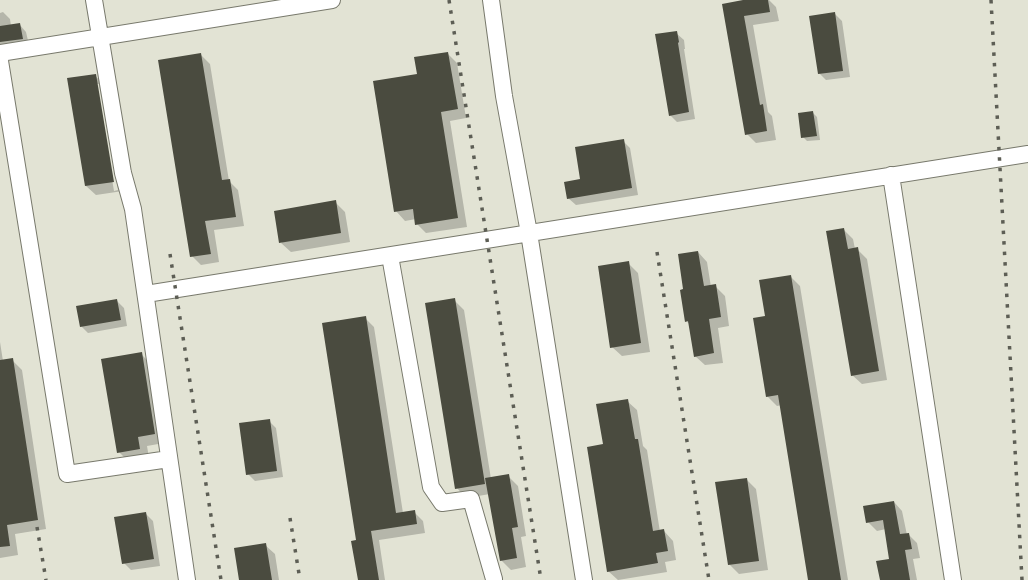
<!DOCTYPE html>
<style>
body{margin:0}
canvas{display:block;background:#e2e3d4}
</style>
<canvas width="1028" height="580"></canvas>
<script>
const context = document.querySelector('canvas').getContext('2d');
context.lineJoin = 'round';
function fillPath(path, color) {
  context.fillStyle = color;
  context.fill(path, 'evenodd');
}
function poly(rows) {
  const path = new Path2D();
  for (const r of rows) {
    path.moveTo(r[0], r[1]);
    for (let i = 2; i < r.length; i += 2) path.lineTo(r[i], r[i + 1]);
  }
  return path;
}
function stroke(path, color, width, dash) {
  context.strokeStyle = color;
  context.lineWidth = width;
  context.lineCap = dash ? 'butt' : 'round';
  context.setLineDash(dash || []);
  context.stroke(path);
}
const shadow = poly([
 [753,0,769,0,776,7,779,21,753,25,768,112,772,116,776,140,756,143,747,134,724,5],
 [3,12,10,19,11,26,19,24,26,32,29,45,0,51,0,13],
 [835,14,842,21,850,77,826,80,819,73],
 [676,33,684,40,685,49,684,49,695,119,677,122,670,115],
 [448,54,457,63,466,118,450,121,467,227,426,233,417,224,416,219,405,221,396,211,419,75],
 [201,55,210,64,229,181,238,190,244,226,214,230,219,262,201,265,192,256],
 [95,76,105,85,123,191,96,195,86,186],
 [96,84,99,84,118,190,114,191],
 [813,113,817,117,820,140,807,141,803,137],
 [623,141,630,148,638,195,576,205,568,198,582,181],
 [335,202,345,212,350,242,291,252,281,243],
 [844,230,853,239,855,249,857,249,867,259,887,380,862,384,852,375],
 [698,252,707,262,711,287,715,286,725,296,729,326,718,328,723,363,705,365,695,356,691,325,686,321,685,291],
 [628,263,638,273,650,352,622,356,612,347],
 [790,276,800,286,848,580,810,580,782,405,777,406,767,396,767,317],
 [454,300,464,310,491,479,508,476,518,486,526,536,521,537,526,567,511,570,501,560,490,494,466,498,457,488],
 [117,301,124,308,127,326,88,333,81,326],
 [365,318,374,327,403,513,414,512,423,521,425,533,379,540,385,580,360,580,358,542],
 [0,342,3,361,12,360,22,370,46,529,15,534,18,555,0,558],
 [141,354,151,364,164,443,147,446,149,458,128,461,119,452],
 [627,401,637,410,643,446,647,450,660,532,664,531,673,541,676,560,665,562,667,572,618,580,608,571,605,446],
 [269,421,276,428,283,477,255,481,248,474],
 [746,479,756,489,768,570,739,574,729,564],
 [894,502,902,511,907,535,908,534,917,543,920,558,913,559,917,580,881,580,891,560,886,529,877,531,868,522],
 [146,514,153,521,160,566,131,570,124,563],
 [265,545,275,554,279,580,241,580]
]);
const building = poly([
 [743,0,768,0,770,12,744,16,760,105,763,104,767,131,745,135,722,4],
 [835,12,843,71,818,74,809,16],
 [20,23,23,39,0,42,0,26],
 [677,31,679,42,678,43,689,112,669,116,655,34],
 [448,52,458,109,441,112,458,218,415,225,413,209,394,212,373,81,417,74,414,57],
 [201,53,222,180,230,179,236,217,205,221,211,254,190,257,158,60],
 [96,74,114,182,85,186,67,78],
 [813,111,817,136,801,138,798,113],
 [624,139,632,188,567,199,564,182,580,179,575,147],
 [336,200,341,233,279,243,274,211],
 [844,228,848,249,858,247,879,371,851,376,826,231],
 [698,251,704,286,716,284,721,317,709,319,714,353,694,357,688,321,685,322,680,290,683,289,678,254],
 [629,261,641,343,610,348,598,266],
 [791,275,841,580,808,580,778,395,766,397,753,318,765,316,759,280],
 [455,298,485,484,455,489,425,303],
 [117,299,121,320,80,327,76,306],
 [366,316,396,513,415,510,417,524,371,531,379,580,358,580,351,541,356,540,322,323],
 [142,352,155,434,138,437,140,449,117,453,101,359],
 [13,358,38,520,7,525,10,546,0,547,0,360],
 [628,399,635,439,638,439,653,531,664,529,668,551,656,553,658,563,607,572,587,447,603,444,596,404],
 [270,419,277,471,246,475,239,423],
 [509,474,518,527,512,528,517,558,500,561,485,478],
 [747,478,759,561,728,565,715,482],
 [894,501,900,534,909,533,912,549,905,550,910,580,880,580,876,561,889,559,883,520,866,523,863,506],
 [146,512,154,559,122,564,114,517],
 [266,543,272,580,239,580,234,548]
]);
const minor = poly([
 [94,0,123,173,133,209,187,580],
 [491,0,504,96,529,233,584,580],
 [0,53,332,0],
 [0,61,67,474,169,459],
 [891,175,953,580],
 [390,256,431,487,442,503,471,499,494,579],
 [146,294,1028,154]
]);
const rail = poly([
 [449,0,541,580],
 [991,0,1022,580],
 [657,252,709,580],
 [170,254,221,580],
 [290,518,300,580],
 [37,527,46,580]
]);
fillPath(shadow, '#0003');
fillPath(building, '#4a4b3f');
stroke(minor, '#78796c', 18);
stroke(minor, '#fff', 16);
stroke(rail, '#5d5e55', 3.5, [3.5, 7]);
</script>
